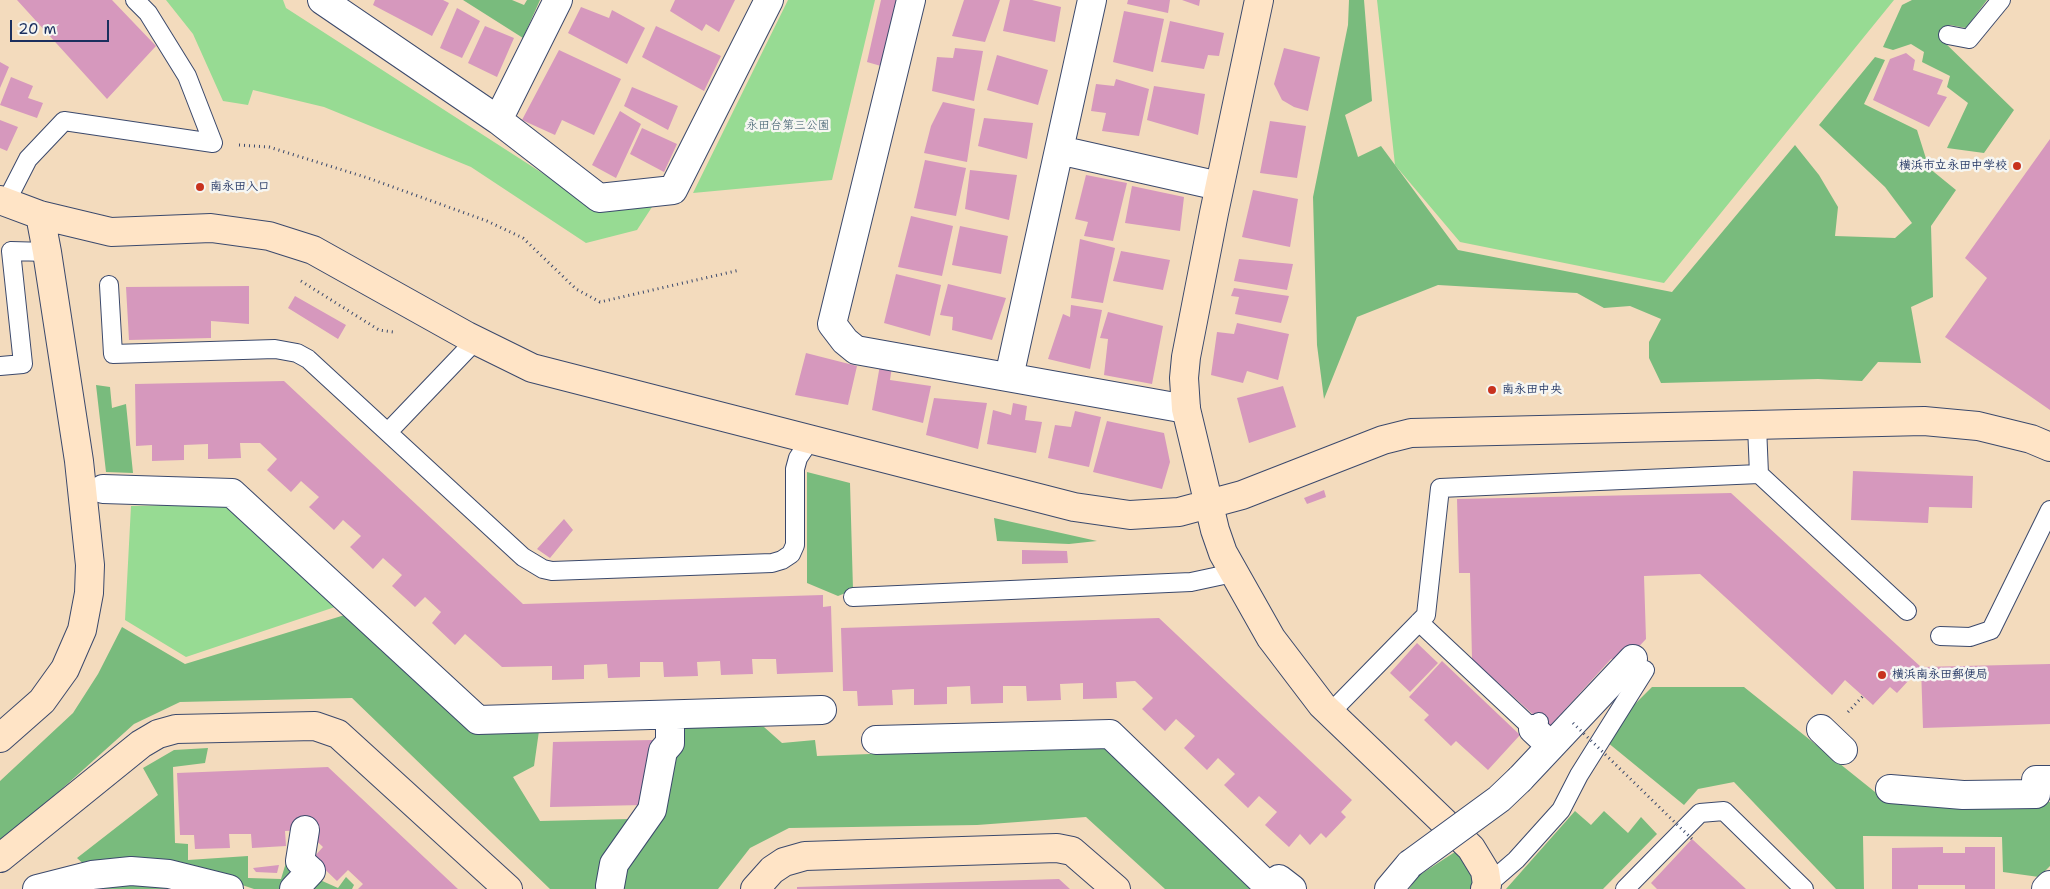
<!DOCTYPE html>
<meta charset="utf-8">
<style>
body{margin:0}
#map{position:relative;width:2050px;height:889px;overflow:hidden;background:#f3dbbd;font-family:"Shantell Sans",sans-serif}
canvas{display:block}
.scale{position:absolute;left:10px;top:20px;width:99px;height:22px;box-sizing:border-box;border:2px solid #1b2f5e;border-top:0;padding-left:6px;font-size:15px;line-height:18px;white-space:nowrap;color:#1b2f5e;-webkit-text-stroke:4px #f6f6f2;paint-order:stroke}
</style>
<div id="map">
<canvas width="2050" height="889"></canvas>
<div class="scale">20 m</div>
</div>
<script>
const context = document.querySelector('canvas').getContext('2d');
context.lineJoin = 'round';
function fillPath(path, color) {
  context.fillStyle = color;
  context.fill(path, 'evenodd');
}
function poly(rows) {
  const path = new Path2D();
  for (const r of rows) {
    path.moveTo(r[0], r[1]);
    for (let i = 2; i < r.length; i += 2) path.lineTo(r[i], r[i + 1]);
  }
  return path;
}
function stroke(path, color, width, dash) {
  context.strokeStyle = color;
  context.lineWidth = width;
  context.lineCap = dash ? 'butt' : 'round';
  context.setLineDash(dash || []);
  context.stroke(path);
}
function write(font, color, halo, rows, align = 'center') {
  context.font = font + ' "Shantell Sans","Klee One",sans-serif';
  context.lineWidth = 5;
  context.setLineDash([]);
  context.textBaseline = 'middle';
  context.strokeStyle = halo;
  context.fillStyle = color;
  for (const [text, x, y, turn = 0] of rows) {
    context.save();
    context.translate(x, y);
    context.rotate((+turn || 0) * Math.PI / 180);
    context.textAlign = isNaN(turn) ? turn : align;
    if (halo) context.strokeText(text, 0, 0);
    context.fillText(text, 0, 0);
    context.restore();
  }
}
const green = poly([
 [166,0,283,0,286,8,598,209,652,207,637,230,586,243,471,167,324,107,253,90,248,105,223,101,193,34],
 [788,0,875,0,832,180,693,193],
 [1377,0,1894,0,1664,283,1460,242,1395,165],
 [220,504,233,510,335,607,186,657,125,620,131,506]
]);
const forest = poly([
 [463,0,512,0,524,5,527,0,540,0,523,38],
 [1349,0,1364,0,1372,101,1345,115,1358,157,1381,146,1458,250,1672,292,1795,145,1819,175,1838,207,1835,236,1895,238,1912,223,1885,187,1819,125,1875,57,1885,60,1864,104,1917,130,1929,168,1956,190,1931,226,1933,297,1911,307,1921,363,1878,362,1862,381,1818,379,1661,383,1649,358,1649,342,1661,319,1630,306,1604,308,1577,293,1438,285,1357,317,1324,399,1317,345,1313,197,1348,25],
 [1912,0,1987,0,1966,28,1950,25,1941,39,2014,110,1984,153,1947,148,1968,103,1947,87,1950,76,1922,62,1924,52,1911,44,1893,50,1883,47,1902,5],
 [96,385,110,387,112,408,126,404,133,473,106,472],
 [807,472,850,483,853,590,838,596,807,583],
 [994,518,1097,541,1069,544,997,541],
 [348,614,472,731,539,731,534,766,513,777,540,821,630,819,605,861,595,889,550,889,352,698,180,702,134,724,5,840,0,840,0,781,73,713,98,674,122,627,185,664],
 [1652,687,1744,687,1890,804,2050,802,2050,866,2039,877,2003,872,2002,837,1863,836,1864,889,1836,889,1734,782,1698,789,1684,805,1607,742,1627,712],
 [683,726,764,727,782,743,815,740,817,756,1110,745,1260,889,1165,889,1086,817,977,825,789,828,750,848,718,889,618,889],
 [208,748,205,763,173,767,175,843,188,844,188,860,248,856,248,878,281,879,288,856,300,873,284,889,254,889,239,884,89,869,77,858,158,795,143,768,174,750],
 [1575,811,1591,825,1604,811,1628,833,1641,817,1657,834,1603,889,1506,889],
 [1458,850,1473,864,1478,889,1409,889,1418,876],
 [346,877,354,885,352,889,313,889,320,880,338,888],
 [168,882,192,889,82,889,83,883]
]);
const building = poly([
 [17,0,112,0,156,46,107,99],
 [375,0,443,0,449,3,432,36,373,5],
 [675,0,735,0,719,32,706,24,702,31,670,11],
 [881,0,904,0,888,68,867,62],
 [964,0,1000,0,985,42,952,36],
 [1010,0,1032,0,1061,7,1055,42,1003,31],
 [1128,0,1170,0,1168,13,1127,4],
 [1182,0,1200,0,1199,6],
 [581,7,609,18,612,10,645,28,627,64,568,33],
 [457,8,480,21,462,58,440,48],
 [1124,11,1164,19,1153,72,1113,62],
 [1170,21,1224,33,1219,56,1208,55,1204,69,1161,62],
 [485,26,514,38,497,77,468,63],
 [656,26,721,56,704,91,642,57],
 [955,48,983,51,974,101,932,91,937,57,953,58],
 [1284,48,1320,57,1308,111,1294,107,1282,100,1274,84],
 [559,50,621,79,594,135,562,120,555,135,522,120],
 [1906,53,1915,60,1913,70,1943,80,1937,94,1947,97,1929,127,1873,100,1890,59],
 [997,55,1048,70,1038,105,987,90],
 [0,62,9,67,0,88],
 [11,77,33,86,28,98,43,103,37,118,0,105],
 [1116,79,1149,89,1139,136,1102,131,1106,113,1091,111,1096,84,1114,86],
 [1154,86,1205,94,1198,135,1147,120],
 [632,87,678,106,668,130,624,106],
 [943,102,975,109,967,162,924,153,931,126],
 [620,111,641,124,616,178,592,165],
 [984,118,1033,123,1027,159,978,146],
 [0,120,18,127,7,151,0,148],
 [1270,121,1306,126,1297,178,1260,173],
 [642,128,677,144,664,172,630,154],
 [2050,139,2050,410,1945,337,1987,278,1965,258],
 [925,160,966,168,956,216,914,208],
 [970,170,1017,175,1009,220,965,209],
 [1086,175,1127,183,1113,241,1084,236,1088,222,1075,219],
 [1132,186,1184,197,1180,231,1125,223],
 [1253,190,1298,199,1290,247,1242,237],
 [911,216,953,226,942,276,898,267],
 [960,226,1008,236,1001,274,952,265],
 [1080,239,1115,248,1103,303,1071,298],
 [1121,251,1170,260,1163,290,1113,281],
 [1239,259,1293,264,1287,290,1234,281],
 [896,274,941,285,930,336,884,323],
 [948,284,1006,298,992,340,952,330,953,317,940,315],
 [249,286,249,324,211,321,211,338,129,340,126,287],
 [1234,288,1289,296,1281,323,1235,314,1239,297,1231,296],
 [295,296,346,325,338,339,288,308],
 [1071,305,1102,310,1090,369,1048,359,1063,314,1070,317],
 [1108,312,1163,326,1152,384,1104,375,1108,339,1100,338],
 [1237,323,1289,334,1278,380,1247,371,1243,383,1211,375,1217,332,1234,334],
 [806,353,857,366,848,405,795,395],
 [880,365,892,366,890,380,931,386,923,423,872,410],
 [284,381,523,604,823,595,823,607,831,606,833,672,777,674,776,659,752,659,753,674,721,675,720,661,697,662,698,676,664,677,663,662,640,662,640,677,608,678,607,664,584,665,584,679,552,680,552,666,502,667,465,634,455,645,432,623,441,612,425,597,415,607,392,586,402,575,383,558,373,569,350,547,361,536,343,520,334,530,309,507,319,497,301,481,291,492,267,470,277,459,260,443,240,443,241,458,208,459,208,444,184,445,184,460,152,461,152,445,136,446,135,384],
 [1283,386,1296,427,1249,443,1237,398],
 [934,398,987,403,978,449,926,435],
 [1013,403,1027,406,1025,420,1042,422,1036,453,987,444,993,410,1011,415],
 [1075,411,1101,417,1089,467,1048,458,1055,425,1071,427],
 [1107,421,1164,433,1170,462,1162,489,1093,472],
 [1853,471,1973,476,1972,508,1929,507,1928,523,1851,520],
 [1324,490,1326,497,1307,504,1304,498],
 [1731,493,1921,667,1897,693,1890,687,1873,705,1845,680,1832,695,1700,574,1644,576,1646,639,1630,656,1611,659,1548,728,1472,659,1470,573,1459,573,1457,499],
 [564,519,573,530,550,558,537,549],
 [1022,550,1067,551,1068,563,1022,564],
 [1159,618,1352,800,1341,812,1346,817,1326,838,1321,833,1310,845,1300,834,1289,847,1265,825,1277,812,1259,796,1248,808,1224,785,1235,774,1218,758,1207,770,1184,748,1195,736,1176,719,1165,731,1142,709,1153,698,1135,681,1116,682,1117,698,1083,699,1083,683,1060,684,1061,700,1027,701,1026,686,1003,686,1003,703,971,704,970,686,947,687,947,704,914,705,914,689,892,690,893,705,858,706,857,691,843,691,841,628],
 [1417,643,1438,663,1410,692,1390,673],
 [1442,661,1520,735,1488,770,1456,741,1451,746,1424,720,1429,715,1409,697],
 [2050,664,2050,724,1923,728,1921,667],
 [653,740,649,776,643,782,643,805,550,807,553,742],
 [328,767,458,889,358,889,363,884,348,870,337,881,313,858,323,847,305,830,285,831,286,846,252,848,251,834,229,834,230,848,195,849,194,835,180,835,177,773],
 [1692,839,1746,889,1657,889,1651,883],
 [1943,847,1943,853,1965,853,1965,847,1995,847,1995,889,1965,889,1965,885,1918,885,1918,889,1892,889,1892,848],
 [279,865,277,873,256,872,253,868],
 [1059,879,1070,889,797,889,797,887]
]);
const path = poly([
 [239,145,269,147,368,178,487,221,523,238,576,289,600,302,740,270],
 [301,281,379,330,393,332],
 [1848,712,1863,696]
]);
const lane = poly([
 [1948,35,1969,39,2001,0],
 [6,202,28,159,64,121,213,143,187,76,148,13,135,0],
 [109,285,113,354,275,349,297,353,308,359,523,557,543,569,552,571,772,563,782,560,791,554,795,545,795,469,798,458,810,440],
 [0,366,23,364,11,251,47,252],
 [1757,426,1759,474],
 [388,432,476,340],
 [853,597,1191,582,1233,573],
 [1419,622,1533,729,1539,722],
 [1940,636,1970,637,1991,630,2050,510],
 [1330,713,1426,615,1440,488,1759,474,1907,611],
 [1487,885,1516,860,1561,810,1579,775,1645,670],
 [1625,889,1700,813,1724,811,1804,889]
]);
const street = poly([
 [322,0,498,120,599,198,673,190,769,0],
 [911,0,832,324,845,341,856,350,1186,409],
 [498,120,558,0],
 [1059,150,1219,186],
 [1009,377,1092,0],
 [103,489,232,493,478,720,822,710],
 [1533,729,1551,746],
 [1821,729,1843,750],
 [876,740,1110,734,1269,887,1279,879,1292,889],
 [1520,779,1633,659],
 [1890,789,1963,795,2036,794,2036,780,2050,780],
 [610,886,614,864,652,810,663,751,670,743,670,715],
 [37,889,92,875,131,871,169,874,229,889],
 [294,889,311,871,300,861,305,830],
 [1389,889,1410,864],
 [2046,889,2050,885]
]);
const secondary = poly([
 [1259,0,1214,213,1186,357,1184,378,1186,409,1215,530,1223,553,1271,638,1322,705,1471,848,1485,871,1487,885,1485,889],
 [0,200,40,215,111,232,211,228,269,236,313,250,467,336,532,368,1074,507,1130,515,1179,512,1242,495,1383,440,1411,433,1924,421,1978,426,2031,439,2050,447],
 [0,738,42,701,65,669,82,630,89,593,90,565,79,461,47,252,40,215],
 [0,858,141,744,158,734,176,729,315,726,338,734,508,889],
 [755,889,772,870,784,862,805,856,1057,848,1072,851,1116,889]
]);
const pathBridge = poly([
 [1573,723,1692,839]
]);
const streetBridge = poly([
 [1410,864,1499,799,1520,779]
]);
const markers = [
 [2017,166,5,"#c8321e"],
 [200,187,5,"#c8321e"],
 [1492,390,5,"#c8321e"],
 [1882,675,5,"#c8321e"]
];
const parkNames = [
 ["永田台第三公園",788,126]
];
const poiNames = [
 ["横浜市立永田中学校",2007,166,"right"],
 ["南永田入口",210,187],
 ["南永田中央",1502,390],
 ["横浜南永田郵便局",1892,675]
];
fillPath(green, '#97db93');
fillPath(forest, '#79bb7d');
fillPath(building, '#d698bd');
stroke(lane, '#3b496c', 20);
stroke(street, '#3b496c', 30);
stroke(secondary, '#3b496c', 30);
stroke(path, '#3b496c', 3, [1, 4]);
stroke(lane, '#fff', 18);
stroke(street, '#fff', 28);
stroke(secondary, '#ffe4c6', 28);
stroke(streetBridge, '#3b496c', 30, []);
stroke(pathBridge, '#3b496c', 3, [1, 4]);
stroke(streetBridge, '#fff', 28);
for (const [x, y, r, color] of markers) {
  const dot = new Path2D();
  dot.arc(x, y, r, 0, 2 * Math.PI);
  context.fillStyle = color;
  context.fill(dot);
  stroke(dot, '#f6f6f2', 2);
}
write('12px', '#3a5a6b', '#f6f6f2', parkNames);
write('bold 12px', '#1b2f5e', '#f6f6f2', poiNames, 'left');
</script>
